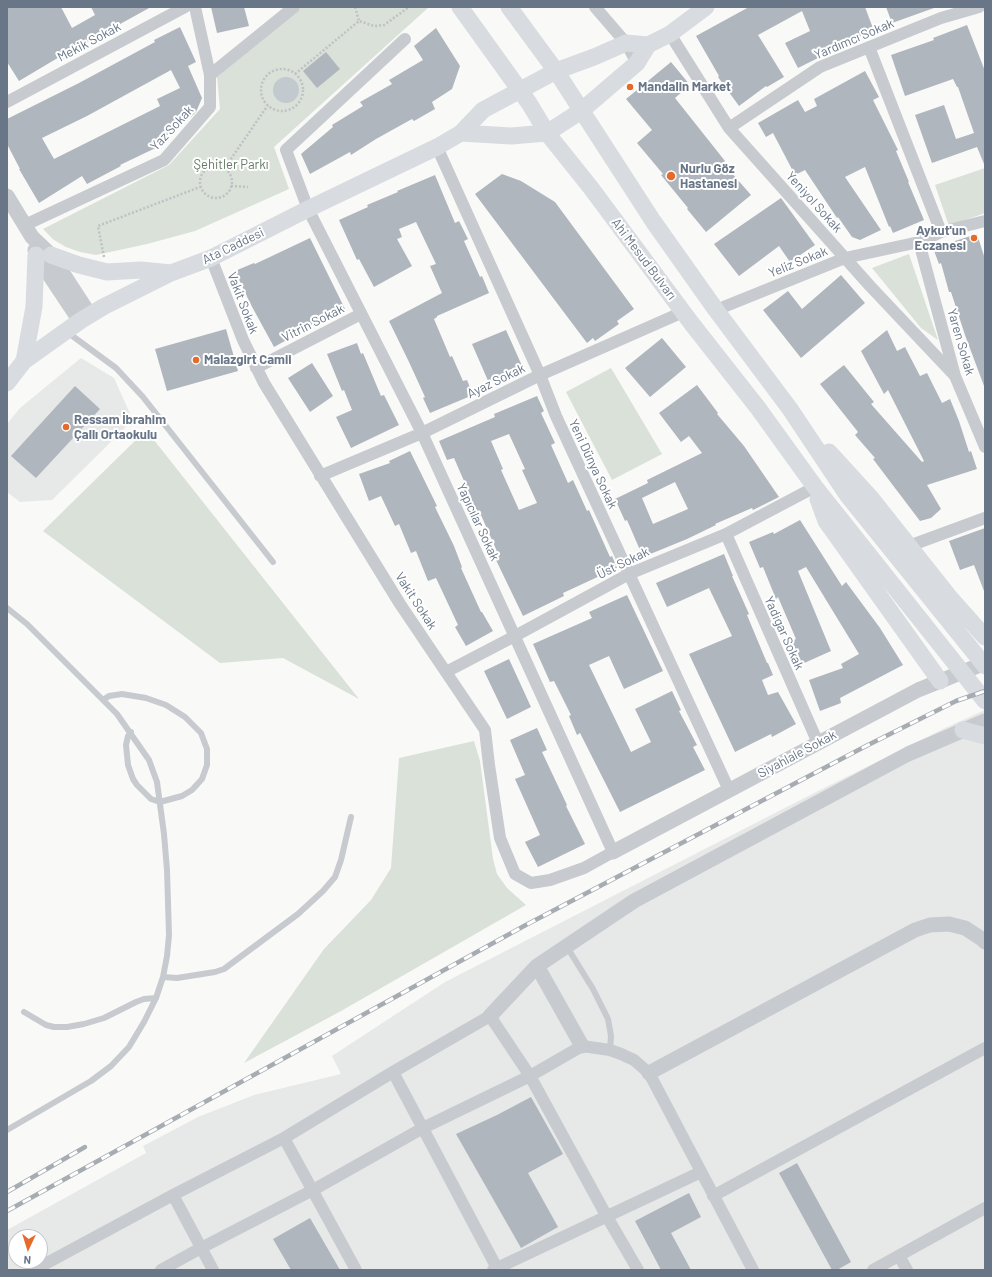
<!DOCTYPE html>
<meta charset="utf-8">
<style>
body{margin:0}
#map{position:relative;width:992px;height:1277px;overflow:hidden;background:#f9f9f7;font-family:Barlow,sans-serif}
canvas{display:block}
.frame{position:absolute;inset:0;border:8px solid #687688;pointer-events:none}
.north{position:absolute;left:8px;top:1229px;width:40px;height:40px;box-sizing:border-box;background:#fff;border:1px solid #c3c8cf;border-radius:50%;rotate:184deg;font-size:11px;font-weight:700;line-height:16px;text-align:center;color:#687688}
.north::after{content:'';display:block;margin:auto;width:14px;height:18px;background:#e56b2b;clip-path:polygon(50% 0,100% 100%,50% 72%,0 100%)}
</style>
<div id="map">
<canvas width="992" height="1277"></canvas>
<div class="frame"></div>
<div class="north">N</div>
</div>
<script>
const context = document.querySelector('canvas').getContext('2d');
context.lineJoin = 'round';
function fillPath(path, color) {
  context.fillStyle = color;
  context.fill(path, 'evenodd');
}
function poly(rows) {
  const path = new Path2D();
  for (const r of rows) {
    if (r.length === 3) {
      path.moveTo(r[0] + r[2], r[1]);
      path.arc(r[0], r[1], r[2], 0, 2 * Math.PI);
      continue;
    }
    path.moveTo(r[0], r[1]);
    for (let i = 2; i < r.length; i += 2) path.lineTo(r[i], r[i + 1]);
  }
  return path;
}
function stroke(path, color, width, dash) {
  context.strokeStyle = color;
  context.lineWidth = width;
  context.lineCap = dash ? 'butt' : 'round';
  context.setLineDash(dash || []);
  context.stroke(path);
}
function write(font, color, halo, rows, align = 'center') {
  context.font = font + ' Barlow,sans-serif';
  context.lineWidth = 4;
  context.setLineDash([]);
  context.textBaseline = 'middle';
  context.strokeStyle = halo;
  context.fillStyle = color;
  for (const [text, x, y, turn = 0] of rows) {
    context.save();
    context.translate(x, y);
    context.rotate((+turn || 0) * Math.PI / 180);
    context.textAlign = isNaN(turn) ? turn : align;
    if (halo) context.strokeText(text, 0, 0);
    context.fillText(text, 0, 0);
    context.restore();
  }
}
const built = poly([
 [81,358,114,378,132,418,123,430,52,500,20,502,7,492,7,424,20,408],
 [985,710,985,1270,7,1270,7,1230,146,1153,143,1146,198,1117,254,1095,341,1074,332,1056,445,982,820,790,945,728],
 [16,1237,40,1237,40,1261,16,1261]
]);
const green = poly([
 [302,7,429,7,274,147,289,189,195,231,147,244,96,255,80,252,66,247,54,240,43,229,169,165,220,109,217,77],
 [985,168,985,213,949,226,935,185],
 [909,254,938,340,921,328,872,268],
 [611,368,662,454,612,480,566,392],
 [146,430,359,699,283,658,220,663,43,531],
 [474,741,480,761,493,859,497,874,507,888,526,905,341,1011,244,1063,324,949,371,900,391,868,399,758]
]);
const water = poly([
 [286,90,13]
]);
const building = poly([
 [7,7,61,7,72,28,95,15,91,7,151,7,82,45,83,48,63,59,61,56,19,81,7,62],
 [211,7,244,7,249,26,217,33],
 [749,7,865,7,874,31,841,44,842,46,798,68,785,43,810,31,802,11,758,35,784,77,767,87,766,86,739,106,718,77,719,76,696,36],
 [886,7,934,7,934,8,892,23],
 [967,25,985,71,985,164,984,164,977,147,932,163,915,115,944,105,956,139,974,133,958,87,957,87,953,79,905,96,891,55,934,40,933,38],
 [180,27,196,62,188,66,202,98,196,112,191,117,163,138,166,143,120,165,121,166,87,184,82,176,39,203,19,169,20,169,7,144,7,119,79,83,155,42,154,40],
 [171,70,180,88,157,99,160,106,54,159,42,138,87,116],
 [436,28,460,66,452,89,432,102,435,109,414,121,412,119,376,139,351,155,350,152,310,174,301,154,333,127,332,125,363,106,360,102,392,84,389,80,423,60,414,46],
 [326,52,340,69,317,88,303,71],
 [671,62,690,85,675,98,725,161,723,163,751,195,706,232,687,209,688,208,661,175,663,174,637,143,652,130,626,99],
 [865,71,879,97,873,100,898,150,896,151,909,182,908,182,924,220,893,233,890,226,889,227,865,167,845,177,881,230,860,240,852,237,838,217,837,218,805,170,795,175,773,133,766,137,758,123,798,100,805,112,817,106,814,99],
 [502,174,521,181,555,202,634,309,617,321,619,324,595,341,593,338,587,343,475,194],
 [435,175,455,223,459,221,468,239,464,241,480,277,482,276,489,293,437,316,437,317,434,319,450,357,452,356,463,381,467,380,473,395,430,413,423,398,425,397,409,362,389,321,442,293,430,266,436,264,416,222,399,229,402,237,397,239,412,266,374,287,359,259,357,260,339,220,368,207,367,205,398,192,397,191],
 [781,198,815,245,790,262,779,246,739,276,714,244],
 [977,234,985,259,984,386,965,335,951,292,949,292,941,263,939,264,933,248],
 [310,238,345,309,305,329,305,330,274,347,250,303,235,271,254,263,255,264],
 [841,275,865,303,801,358,763,310,788,291,802,309],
 [226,329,238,371,167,391,155,349],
 [506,330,523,368,489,383,472,344],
 [887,330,897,351,905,347,920,376,927,373,942,403,950,399,959,421,969,452,971,451,977,469,927,485,941,509,931,518,920,521,873,459,875,458,855,435,858,432,820,384,844,365,874,402,871,404,922,462,924,461,888,390,884,394,861,351],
 [662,338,686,367,650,397,625,368],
 [357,343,361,354,363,353,381,396,384,395,399,425,351,448,336,417,352,410,344,390,342,391,327,354],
 [312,363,333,396,310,412,288,378],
 [697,385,718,413,717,414,744,446,779,497,753,510,752,508,715,524,716,525,687,539,643,557,627,520,625,521,615,499,648,483,647,480,702,453,689,436,681,442,659,413],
 [675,482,688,509,653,524,642,498],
 [75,386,100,409,36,478,11,456],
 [537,396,544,411,541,413,555,443,551,445,568,483,573,480,587,511,589,510,610,557,612,556,617,568,563,593,564,596,523,616,495,558,499,556,481,515,477,517,468,498,471,497,454,458,447,460,439,441,495,417,494,414],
 [509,434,525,469,522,470,537,503,519,510,501,470,503,469,491,441],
 [410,451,437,506,435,507,454,546,462,567,461,568,481,612,482,612,493,631,466,646,455,627,458,625,436,578,428,581,416,551,411,553,399,524,395,526,381,496,369,501,359,474,390,463,389,461],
 [800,520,842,586,846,582,880,628,903,665,840,698,841,703,820,711,809,680,843,668,841,664,859,654,806,567,798,571,831,651,802,664,792,641,796,639,778,597,776,599,763,567,760,568,749,542,773,532,774,534],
 [985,528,985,591,984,591,974,565,960,570,949,541],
 [724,554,733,576,732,576,749,614,747,615,767,663,768,663,773,675,762,680,768,695,778,692,796,724,772,737,771,734,735,752,689,654,732,636,709,588,667,607,656,583],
 [627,595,663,671,624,689,609,656,589,665,631,752,651,742,635,709,672,691,681,710,679,711,697,745,693,747,705,770,620,812,580,733,577,735,569,716,571,715,554,681,550,682,533,644,592,618,589,612],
 [509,659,531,707,507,719,484,671],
 [537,728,547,750,542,752,567,805,566,806,585,844,538,867,525,842,540,835,515,779,525,775,510,740],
 [531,1097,563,1154,528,1173,558,1227,521,1248,456,1134,497,1115],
 [797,1163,851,1262,837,1270,832,1270,779,1173],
 [689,1193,701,1217,671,1233,691,1270,661,1270,635,1221],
 [310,1218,340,1270,291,1270,273,1239]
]);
const path = poly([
 [355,7,359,21],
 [282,90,21],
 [295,74,359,21,374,26,384,25,409,7],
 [216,182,16],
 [224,169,268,105],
 [231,186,248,187],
 [104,257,98,226,200,187]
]);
const service = poly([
 [67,332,116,368,143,397,273,562],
 [7,608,27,624,117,714,149,760,157,782,164,834,167,870,169,935,167,956,163,977,156,998,144,1022,129,1047,111,1066,91,1081,7,1130],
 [103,700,109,696,122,694,146,698,166,705,185,717,201,733,207,749,207,765,202,779,192,790,182,796,160,802,151,799,137,785,133,779,128,765,126,745,128,736,131,732],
 [567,947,593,989,608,1019,611,1036,610,1050],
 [163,977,177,978,215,972,224,969,298,914,323,891,335,877,341,860,351,817],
 [24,1012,46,1025,54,1027,67,1027,84,1024,104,1018,136,1002,144,999,156,998]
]);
const minor = poly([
 [195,7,210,75],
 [595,7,626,43,637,63],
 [670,34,729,128,870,286,955,376],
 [869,47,941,232],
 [7,102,185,7],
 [729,128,820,67,941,18,979,7],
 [437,147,540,375,556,416,729,790],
 [25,225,164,160,210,107,210,75,294,7],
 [919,242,955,376,985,447],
 [211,258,243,340,264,383,400,604,485,730,489,765,500,838,515,874,531,883,550,880,584,868,613,852,422,433,308,209,286,150,405,39],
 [716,310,845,258,919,242,941,232,985,221],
 [256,368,361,314],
 [320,476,422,433,540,375,683,312],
 [726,534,818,743],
 [909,546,985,518],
 [446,672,515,636,629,574,726,534,815,487],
 [393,1072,498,1270],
 [284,1138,356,1270],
 [173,1195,213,1270],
 [713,1196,985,1048],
 [899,1256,907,1270],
 [34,1270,173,1195,284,1138,393,1072,490,1016,530,1076,606,1215,638,1270],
 [161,1270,201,1248,313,1190,423,1128,530,1076,582,1046,610,1050,621,1054,634,1060,649,1073,753,1270],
 [493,1270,701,1172],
 [873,1270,985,1208]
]);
const tertiary = poly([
 [7,196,32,237,51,255,90,315],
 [35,250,36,255,80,321],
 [613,852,918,690,985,663],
 [537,966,582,1046],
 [490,1016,537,966,634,901,908,754,985,721],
 [649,1073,915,930,930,925,949,924,965,928,982,939,985,942]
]);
const secondary = poly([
 [460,7,529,103,547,133,591,188,692,324,758,408,815,487,985,701],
 [509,7,556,71,653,221,716,310,790,409,848,496,985,666],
 [648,45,670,34,706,7],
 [461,133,511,136,547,133,581,111,637,63,648,45],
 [51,255,79,265,107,272,141,270,171,273],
 [24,361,34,307,36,255],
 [7,383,24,361,80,321,103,307,171,273,211,258,308,209,437,147,461,133,483,110,556,71,594,57,626,43,648,45],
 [829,452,871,498,951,599,985,637],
 [818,499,826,521,940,681],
 [963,730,985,736]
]);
const rail = poly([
 [7,1192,85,1147],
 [7,1211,524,926,866,746,956,701,985,691]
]);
const markers = [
 [630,87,4,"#e56b2b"],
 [671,176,5,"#e56b2b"],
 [974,238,4,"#e56b2b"],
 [196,360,4,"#e56b2b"],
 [66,427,4,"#e56b2b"]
];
const streetNames = [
 ["Yardımcı Sokak",854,39,-23],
 ["Mekik Sokak",89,42,-28],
 ["Yaz Sokak",172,128,-47],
 ["Yeniyol Sokak",814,202,48],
 ["Ata Caddesi",233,246,-26],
 ["Ahi Mesud Bulvarı",644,259,53],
 ["Yeliz Sokak",798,262,-22],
 ["Vakit Sokak",243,303,69],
 ["Vitrin Sokak",313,323,-27],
 ["Yaren Sokak",961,342,74],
 ["Ayaz Sokak",496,381,-26],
 ["Yeni Dünya Sokak",593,464,65],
 ["Yapıcılar Sokak",478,522,65],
 ["Üst Sokak",623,563,-26],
 ["Vakit Sokak",416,601,57],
 ["Yadigar Sokak",784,633,66],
 ["Siyahlale Sokak",797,754,-28]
];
const poiNames = [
 ["Mandalin Market",638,87],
 ["Nurlu Göz",680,169],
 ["Hastanesi",680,184],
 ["Aykut'un",966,231,"right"],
 ["Eczanesi",966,246,"right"],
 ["Malazgirt Camii",204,360],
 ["Ressam İbrahim",74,420],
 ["Çallı Ortaokulu",74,435]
];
const parkNames = [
 ["Şehitler Parkı",231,165]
];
fillPath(built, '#e7e8e8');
fillPath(green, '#dae1d8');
fillPath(water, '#c2cad0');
fillPath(building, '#b0b6bd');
stroke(path, '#bfc1c4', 2.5, [2, 2]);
stroke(service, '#c7cace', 6);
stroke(minor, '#c7cace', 12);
stroke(tertiary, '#c7cace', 15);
stroke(secondary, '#d8dbe0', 17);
stroke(rail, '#a7acb3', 4.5);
stroke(rail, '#fff', 3, [9]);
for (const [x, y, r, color] of markers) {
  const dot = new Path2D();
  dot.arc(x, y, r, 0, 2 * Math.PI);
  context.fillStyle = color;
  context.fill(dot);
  stroke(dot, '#fff', 1.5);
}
write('13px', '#687688', '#fff', streetNames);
write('bold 13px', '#687688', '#fff', poiNames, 'left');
write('13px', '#657a63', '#fff', parkNames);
</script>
